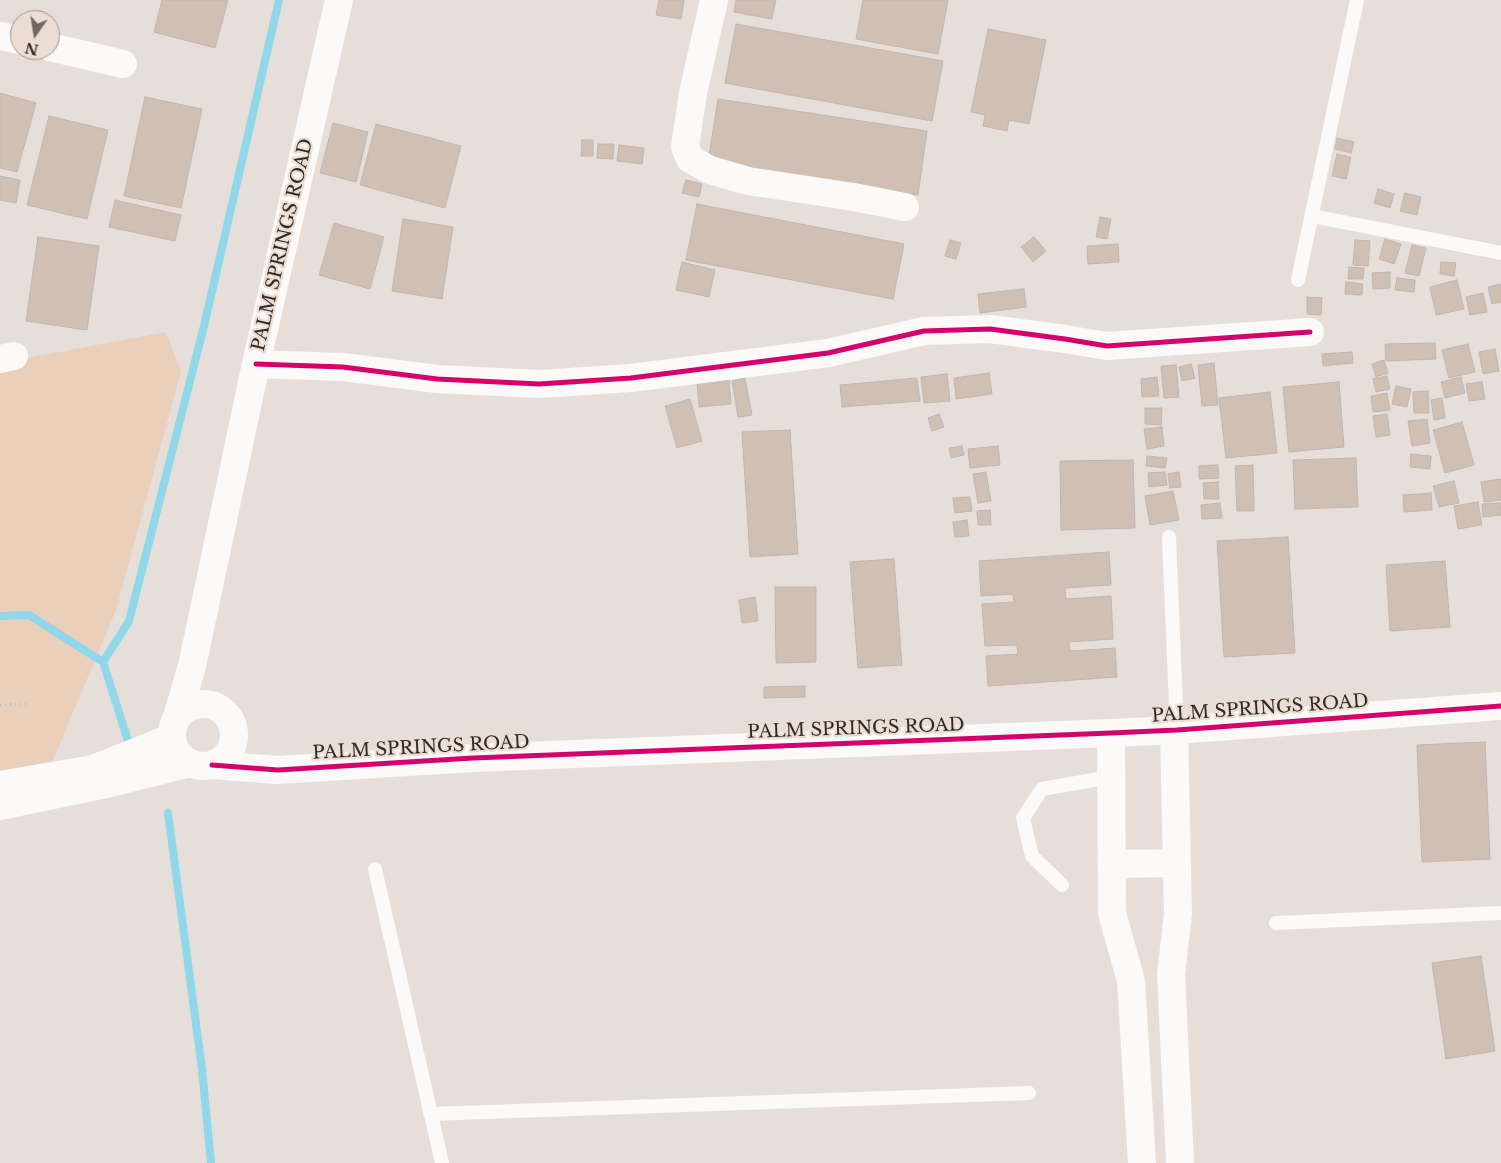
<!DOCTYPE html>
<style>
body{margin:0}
#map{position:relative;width:1501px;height:1163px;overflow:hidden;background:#e6ded9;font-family:"Libre Baskerville",serif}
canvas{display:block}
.north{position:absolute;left:10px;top:10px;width:50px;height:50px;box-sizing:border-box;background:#ecddd3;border:1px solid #a0958e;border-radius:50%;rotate:193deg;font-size:14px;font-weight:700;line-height:20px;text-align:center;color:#2f2a26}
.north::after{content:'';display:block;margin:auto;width:18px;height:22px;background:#6f6965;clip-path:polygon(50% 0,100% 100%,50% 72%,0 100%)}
</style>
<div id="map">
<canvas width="1501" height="1163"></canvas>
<div class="north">N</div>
</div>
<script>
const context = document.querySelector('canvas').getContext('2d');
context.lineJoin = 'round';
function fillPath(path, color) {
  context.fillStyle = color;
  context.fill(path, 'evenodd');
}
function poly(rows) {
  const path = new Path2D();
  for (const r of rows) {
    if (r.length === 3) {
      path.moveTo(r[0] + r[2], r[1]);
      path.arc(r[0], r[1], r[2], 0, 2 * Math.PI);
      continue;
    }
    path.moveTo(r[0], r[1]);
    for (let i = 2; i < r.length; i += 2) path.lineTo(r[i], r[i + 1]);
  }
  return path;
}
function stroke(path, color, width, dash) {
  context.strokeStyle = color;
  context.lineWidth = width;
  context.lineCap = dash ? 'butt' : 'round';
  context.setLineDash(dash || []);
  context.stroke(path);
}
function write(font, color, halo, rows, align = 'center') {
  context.font = font + ' "Libre Baskerville",serif';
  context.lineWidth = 4.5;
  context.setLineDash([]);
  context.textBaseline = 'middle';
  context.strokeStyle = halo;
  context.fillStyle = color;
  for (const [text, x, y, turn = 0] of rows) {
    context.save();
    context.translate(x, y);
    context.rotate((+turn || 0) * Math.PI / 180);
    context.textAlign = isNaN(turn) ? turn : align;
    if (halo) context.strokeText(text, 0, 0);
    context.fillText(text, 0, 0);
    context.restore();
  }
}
const green = poly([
 [166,332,181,372,116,610,48,772,0,780,0,363]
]);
const stream = poly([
 [0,616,29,615,103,662],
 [129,744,103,662,129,621,204,326,279,0],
 [168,813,202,1069,211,1163]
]);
const building = poly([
 [162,0,228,0,215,48,154,32,162,0],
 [659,0,684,0,681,19,656,15,659,0],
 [736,0,776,0,772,19,734,12,736,0],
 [863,0,948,0,938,54,856,39,863,0],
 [736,24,943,61,932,121,725,83,736,24],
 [988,29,1046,40,1029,124,1009,120,1007,131,983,126,985,115,971,112,988,29],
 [0,93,36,103,17,172,0,168,0,93],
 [145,97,202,109,181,208,124,196,145,97],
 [718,99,927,131,918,195,708,162,718,99],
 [49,116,108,130,87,219,27,205,49,116],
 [333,123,368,132,356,182,320,173,333,123],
 [376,124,461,146,445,208,360,185,376,124],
 [1337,138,1354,142,1351,153,1335,149,1337,138],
 [582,140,593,140,593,156,581,156,582,140],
 [598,144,614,144,613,159,597,158,598,144],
 [619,145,644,148,642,164,617,161,619,145],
 [1337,154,1351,157,1346,179,1332,176,1337,154],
 [0,176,20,180,16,203,0,200,0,176],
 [686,180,702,184,699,197,682,193,686,180],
 [1378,189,1394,194,1390,208,1374,203,1378,189],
 [1405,193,1421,197,1417,215,1400,211,1405,193],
 [115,200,181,215,175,241,109,227,115,200],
 [697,204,904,244,893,299,686,260,697,204],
 [1100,217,1111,219,1107,239,1096,237,1100,217],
 [403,219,453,227,442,299,392,291,403,219],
 [334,223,384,237,370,289,319,275,334,223],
 [38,237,99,246,87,330,26,321,38,237],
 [1034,237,1046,251,1033,262,1021,247,1034,237],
 [1385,239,1401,244,1394,264,1379,259,1385,239],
 [950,240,961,243,956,259,945,256,950,240],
 [1355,240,1370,241,1368,266,1353,265,1355,240],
 [1118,244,1119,262,1088,264,1087,246,1118,244],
 [1412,245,1426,248,1419,276,1405,273,1412,245],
 [682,262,715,270,709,297,676,290,682,262],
 [1441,262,1456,263,1454,276,1440,274,1441,262],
 [1349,267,1364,268,1363,279,1348,279,1349,267],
 [1390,272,1390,288,1373,289,1372,273,1390,272],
 [1397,278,1415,280,1414,292,1395,290,1397,278],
 [1457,280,1464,309,1436,315,1430,287,1457,280],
 [1346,282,1363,284,1362,295,1345,294,1346,282],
 [1501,284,1501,302,1492,304,1488,287,1501,284],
 [1024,289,1026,307,980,313,978,294,1024,289],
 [1483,293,1487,312,1470,315,1466,297,1483,293],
 [1307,297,1322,298,1321,315,1307,314,1307,297],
 [1435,343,1436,359,1386,361,1385,344,1435,343],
 [1468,344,1475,372,1449,378,1442,350,1468,344],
 [1495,349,1499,371,1483,374,1479,352,1495,349],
 [1352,352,1353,363,1323,366,1322,354,1352,352],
 [1384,360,1388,373,1376,377,1372,364,1384,360],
 [1214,363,1218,405,1202,406,1198,365,1214,363],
 [1191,364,1195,378,1182,381,1179,367,1191,364],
 [1176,365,1179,397,1164,398,1161,366,1176,365],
 [989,373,992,394,956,399,954,378,989,373],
 [947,374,950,401,924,403,921,377,947,374],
 [1387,376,1390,389,1376,392,1373,379,1387,376],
 [1157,377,1159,396,1142,397,1141,379,1157,377],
 [1461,377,1465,393,1445,398,1441,382,1461,377],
 [745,378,752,415,738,417,732,381,745,378],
 [917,378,920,401,842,407,840,385,917,378],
 [729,379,731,404,699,407,697,381,729,379],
 [1339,382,1344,447,1289,452,1283,387,1339,382],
 [1482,382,1485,399,1469,401,1466,384,1482,382],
 [1396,386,1411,389,1407,407,1392,404,1396,386],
 [1428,391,1429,413,1414,413,1413,392,1428,391],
 [1270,392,1277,453,1226,458,1219,398,1270,392],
 [1387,393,1390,410,1373,412,1371,396,1387,393],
 [1442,398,1445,418,1434,420,1431,400,1442,398],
 [690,399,702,441,677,448,665,406,690,399],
 [1145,408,1162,408,1161,425,1145,424,1145,408],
 [939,414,944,427,932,431,928,418,939,414],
 [1387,414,1390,435,1376,437,1373,416,1387,414],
 [1427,419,1430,443,1412,446,1408,421,1427,419],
 [1462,422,1474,465,1445,473,1433,430,1462,422],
 [1162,427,1164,446,1147,449,1144,429,1162,427],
 [790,430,798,554,750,557,742,432,790,430],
 [962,446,964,455,951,458,949,448,962,446],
 [998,446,1000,465,970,468,968,449,998,446],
 [1411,454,1431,456,1430,469,1410,467,1411,454],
 [1147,456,1167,458,1165,468,1146,466,1147,456],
 [1356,458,1358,507,1295,509,1293,460,1356,458],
 [1133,460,1135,528,1061,530,1060,461,1133,460],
 [1218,465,1219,478,1199,479,1199,466,1218,465],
 [1253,465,1254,511,1237,511,1235,466,1253,465],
 [986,472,991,501,978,503,973,474,986,472],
 [1165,472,1167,485,1149,487,1148,473,1165,472],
 [1179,472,1181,487,1170,488,1168,474,1179,472],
 [1501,479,1501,500,1484,502,1481,482,1501,479],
 [1454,481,1459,503,1439,507,1433,486,1454,481],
 [1218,482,1219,499,1204,499,1203,483,1218,482],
 [1173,491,1179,520,1150,525,1145,496,1173,491],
 [1431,493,1432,510,1404,512,1403,495,1431,493],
 [970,497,972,511,955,513,953,498,970,497],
 [1478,502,1482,525,1458,529,1454,506,1478,502],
 [1220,503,1222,518,1202,519,1201,505,1220,503],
 [1500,503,1501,515,1483,517,1482,504,1500,503],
 [990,510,991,525,978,525,977,511,990,510],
 [967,520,969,536,955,537,953,522,967,520],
 [1288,537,1295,653,1224,657,1217,541,1288,537],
 [1109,552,1111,585,1065,588,1066,599,1111,596,1113,639,1069,642,1070,651,1115,648,1117,677,988,686,986,656,1018,654,1017,645,985,646,982,604,1014,602,1013,594,981,596,979,561,1109,552],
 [894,559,902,665,858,668,850,562,894,559],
 [1445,561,1450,627,1390,631,1386,565,1445,561],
 [775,587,816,587,816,662,776,663,775,587],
 [755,597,758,621,742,623,739,600,755,597],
 [805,686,805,697,764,698,764,687,805,686],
 [1485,742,1490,859,1422,862,1417,745,1485,742],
 [1481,956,1495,1051,1446,1059,1432,963,1481,956]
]);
const path = poly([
 [0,705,26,704]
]);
const lane = poly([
 [1312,216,1501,253],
 [1298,280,1357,0],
 [1169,537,1177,730],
 [375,869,442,1163],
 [1062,885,1032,856,1023,818,1042,789,1111,777],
 [1276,923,1501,913],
 [430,1114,1029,1093]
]);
const street = poly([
 [714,0,693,93,685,147,690,159,710,170,748,181,854,197,905,207],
 [0,36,20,40],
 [50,47,123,64],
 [0,359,14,356],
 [256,364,343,367,437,379,539,384,631,378,828,353,924,331,990,329,1065,339,1107,346,1310,332],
 [203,735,31],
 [177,717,192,666,256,364,339,0],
 [1174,730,1178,914,1171,974,1180,1163],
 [1111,733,1112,913,1131,981,1142,1163],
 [212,765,278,770,473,758,1111,733,1177,730,1501,706],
 [0,785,93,769,171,738],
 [0,806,111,783,191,763],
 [1112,864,1177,863]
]);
const cycleway = poly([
 [256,364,343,367,437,379,539,384,631,378,828,353,924,331,990,329,1065,339,1107,346,1310,332],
 [212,765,278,770,473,758,1111,733,1177,730,1501,706]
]);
const streetNames = [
 ["PALM SPRINGS ROAD",283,245,-77],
 ["PALM SPRINGS ROAD",1260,709,-4],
 ["PALM SPRINGS ROAD",856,729,-2],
 ["PALM SPRINGS ROAD",421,748,-3]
];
fillPath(green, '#eacfbb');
stroke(stream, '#90d8e9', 8);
fillPath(building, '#d0c0b4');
stroke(building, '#bdb6b2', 1);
stroke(path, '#c2bfbd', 3, [1, 4]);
stroke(lane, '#fbfaf9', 14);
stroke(street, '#fbfaf9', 28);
stroke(cycleway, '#d6006c', 5);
write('18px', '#2f2a26', '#ecddd3', streetNames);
</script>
